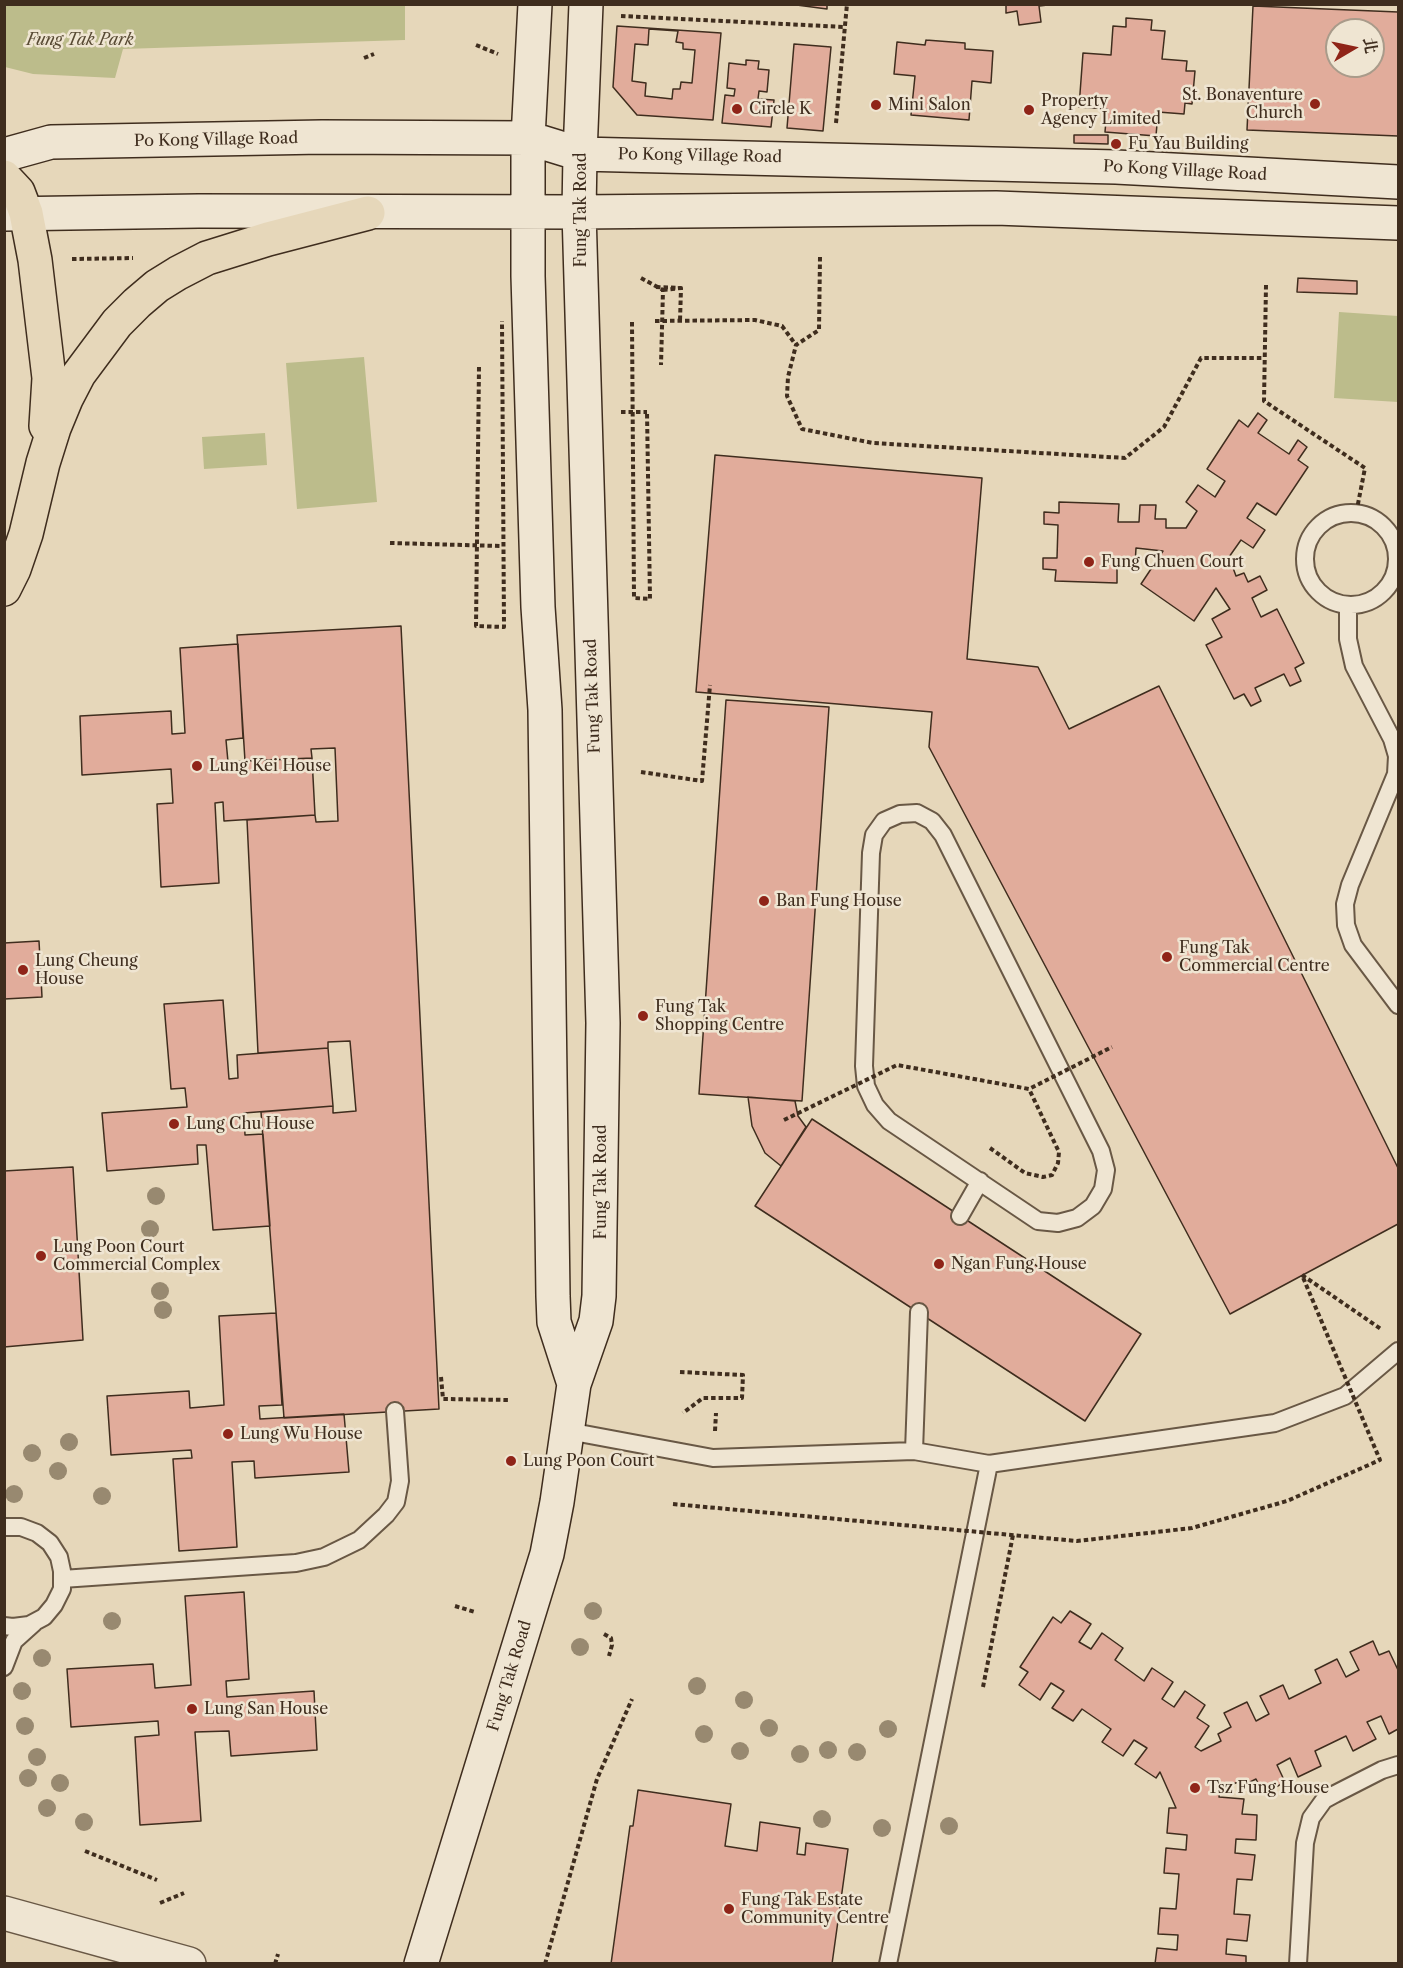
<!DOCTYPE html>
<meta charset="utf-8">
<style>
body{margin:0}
#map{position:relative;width:1403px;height:1968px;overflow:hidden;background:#e6d7ba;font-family:"Libre Caslon Text","Noto Serif TC",serif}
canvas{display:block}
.frame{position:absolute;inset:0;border:6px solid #3f2d1e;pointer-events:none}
.north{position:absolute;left:1325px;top:18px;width:60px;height:60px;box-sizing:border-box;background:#efe5d2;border:2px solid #a99b8a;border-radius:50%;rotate:81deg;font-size:16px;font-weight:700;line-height:24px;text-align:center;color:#3f2d1e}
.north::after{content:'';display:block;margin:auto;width:21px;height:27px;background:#8f2418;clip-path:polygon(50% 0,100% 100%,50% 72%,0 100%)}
</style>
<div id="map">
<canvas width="1403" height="1968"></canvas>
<div class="frame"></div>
<div class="north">北</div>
</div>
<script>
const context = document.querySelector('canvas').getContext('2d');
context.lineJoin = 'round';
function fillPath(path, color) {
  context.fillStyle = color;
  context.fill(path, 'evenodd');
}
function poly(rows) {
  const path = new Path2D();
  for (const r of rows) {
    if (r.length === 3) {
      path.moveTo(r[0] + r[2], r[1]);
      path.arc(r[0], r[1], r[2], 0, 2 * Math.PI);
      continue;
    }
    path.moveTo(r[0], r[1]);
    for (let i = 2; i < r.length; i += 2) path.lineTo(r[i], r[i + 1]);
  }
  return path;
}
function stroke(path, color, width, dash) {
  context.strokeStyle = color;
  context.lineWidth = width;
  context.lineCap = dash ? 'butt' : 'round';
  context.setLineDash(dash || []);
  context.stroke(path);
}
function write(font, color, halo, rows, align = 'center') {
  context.font = font + ' "Libre Caslon Text",serif';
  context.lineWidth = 5;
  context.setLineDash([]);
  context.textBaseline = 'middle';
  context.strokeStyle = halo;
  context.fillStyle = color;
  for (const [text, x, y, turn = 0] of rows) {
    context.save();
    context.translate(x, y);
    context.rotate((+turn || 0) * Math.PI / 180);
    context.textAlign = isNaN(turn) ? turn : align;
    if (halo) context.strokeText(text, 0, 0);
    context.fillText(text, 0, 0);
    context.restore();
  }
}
const green = poly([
 [4,5,405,5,405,40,123,49,115,78,33,74,5,67],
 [1339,312,1398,316,1398,402,1334,398],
 [364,357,377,502,297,509,286,363],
 [265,433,267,465,204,469,202,437]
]);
const building = poly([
 [789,4,827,4,827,9,789,4],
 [1006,4,1048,4,1048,5,1039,6,1041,22,1019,25,1017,11,1006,13,1006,4],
 [1253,6,1398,12,1398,136,1247,130,1253,6],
 [1337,30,1373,30,1373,66,1337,66,1337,30],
 [1126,18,1152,20,1151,30,1165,31,1162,59,1187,61,1186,71,1195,71,1192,104,1185,103,1184,114,1158,112,1156,136,1105,132,1107,109,1079,107,1083,53,1111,55,1113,26,1126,27,1126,18],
 [617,26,721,33,713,120,637,115,613,87,617,26],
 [649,29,678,31,676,42,683,43,683,49,695,50,692,83,681,82,680,89,673,89,672,99,645,96,646,83,632,81,635,44,648,45,649,29],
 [926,40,965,43,965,49,993,51,991,83,972,81,969,120,911,115,915,76,894,74,897,42,925,45,926,40],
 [794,44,831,47,823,131,787,128,794,44],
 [746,60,759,61,758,69,769,70,767,92,759,91,758,99,774,100,771,127,722,123,725,95,734,96,735,89,727,88,729,63,746,65,746,60],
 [1074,135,1108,135,1108,144,1074,143,1074,135],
 [1298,278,1357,281,1357,294,1297,292,1298,278],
 [1258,413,1267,420,1258,433,1289,454,1298,440,1307,447,1298,460,1308,467,1276,515,1257,503,1247,518,1265,530,1253,548,1241,540,1229,557,1236,576,1244,573,1248,582,1260,576,1267,590,1252,598,1261,617,1277,609,1304,663,1295,668,1301,681,1290,686,1284,674,1255,688,1261,701,1251,706,1244,694,1234,699,1206,645,1222,637,1212,619,1230,609,1216,588,1194,621,1141,584,1163,551,1136,548,1135,565,1117,566,1117,583,1055,581,1056,570,1043,569,1043,558,1057,558,1058,525,1044,524,1044,512,1059,513,1059,502,1119,504,1118,522,1139,522,1140,505,1156,505,1155,519,1166,519,1166,528,1186,528,1197,511,1186,502,1198,485,1215,497,1225,481,1207,469,1239,420,1248,427,1258,413],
 [715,455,982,478,967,659,1038,667,1069,729,1159,686,1398,1168,1398,1224,1230,1314,929,747,932,712,696,692,715,455],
 [401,626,439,1409,284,1418,261,1112,333,1106,333,1113,356,1111,350,1041,328,1042,328,1048,258,1053,247,820,315,815,316,822,338,821,335,748,311,749,312,758,245,761,237,635,401,626],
 [238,644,243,738,226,740,228,762,312,758,315,815,224,821,223,802,215,803,219,883,161,887,157,804,173,803,171,769,82,775,80,716,171,711,172,734,185,733,180,648,238,644],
 [726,700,829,707,802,1101,699,1094,726,700],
 [39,941,42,997,4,999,4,943,39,941],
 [223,1000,229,1079,238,1078,237,1055,328,1048,333,1106,244,1113,245,1135,263,1134,270,1226,213,1230,206,1145,197,1145,198,1164,107,1171,102,1113,187,1107,185,1088,171,1089,164,1004,223,1000],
 [748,1097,795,1101,798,1116,806,1127,781,1166,765,1153,752,1126,748,1097],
 [812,1119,1141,1334,1085,1421,755,1206,812,1119],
 [73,1167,83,1340,4,1347,4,1171,73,1167],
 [276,1313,282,1405,259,1406,260,1419,344,1414,349,1472,255,1478,254,1461,232,1462,237,1547,179,1551,173,1459,192,1458,191,1450,111,1455,107,1396,189,1391,190,1408,224,1405,219,1316,276,1313],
 [244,1592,249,1679,226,1681,227,1697,314,1691,317,1750,231,1756,229,1731,195,1732,201,1821,140,1825,135,1737,159,1735,158,1721,71,1727,67,1669,153,1664,155,1688,191,1685,185,1596,244,1592],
 [1070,1611,1091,1624,1079,1642,1091,1649,1102,1633,1123,1648,1115,1660,1144,1681,1152,1668,1173,1682,1162,1699,1174,1707,1185,1691,1205,1705,1197,1718,1209,1726,1195,1747,1201,1751,1221,1741,1218,1734,1231,1727,1224,1713,1247,1702,1256,1721,1269,1714,1260,1696,1283,1685,1289,1699,1321,1683,1315,1670,1337,1659,1346,1677,1359,1670,1350,1652,1373,1641,1379,1655,1389,1651,1398,1670,1398,1729,1389,1734,1381,1716,1367,1722,1376,1739,1353,1751,1346,1736,1315,1751,1321,1766,1298,1777,1290,1758,1277,1765,1285,1782,1263,1794,1256,1779,1242,1786,1240,1781,1220,1790,1219,1797,1244,1799,1242,1814,1257,1815,1256,1840,1236,1839,1235,1853,1255,1855,1252,1880,1237,1879,1234,1914,1250,1915,1247,1941,1227,1939,1226,1954,1246,1956,1246,1964,1155,1964,1157,1948,1177,1950,1178,1935,1158,1934,1160,1908,1176,1909,1179,1874,1164,1873,1166,1848,1186,1850,1187,1835,1167,1833,1169,1808,1176,1808,1160,1772,1156,1778,1135,1764,1147,1748,1134,1740,1123,1756,1102,1742,1111,1729,1082,1709,1073,1721,1052,1708,1064,1691,1051,1683,1040,1700,1019,1685,1028,1672,1020,1667,1053,1617,1061,1623,1070,1611],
 [638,1790,731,1804,725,1846,757,1851,760,1822,800,1828,797,1854,805,1855,806,1843,848,1849,832,1964,611,1964,630,1826,633,1826,638,1790]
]);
const path = poly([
 [621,16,845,27],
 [476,45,498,54],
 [364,58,374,54],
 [836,123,847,4],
 [820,257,819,330,796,345,788,377,787,396,802,429,873,443,1125,458,1164,427,1201,358,1264,358],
 [72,259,133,258],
 [641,278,663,290,661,365],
 [1266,285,1264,401,1365,468,1356,514],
 [663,290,681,288],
 [621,412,647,412],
 [390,543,500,546],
 [1397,560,1398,560],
 [641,772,702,781,710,685],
 [990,1148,1025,1173,1043,1177,1052,1175,1058,1163,1059,1152,1029,1089],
 [1302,1275,1381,1329],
 [680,1372,743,1375,742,1398,703,1398,683,1413],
 [441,1377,443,1399,510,1400],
 [715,1431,716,1413],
 [455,1606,475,1612],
 [604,1634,611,1638,612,1645,609,1656],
 [983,1687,1013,1535],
 [85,1851,157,1880],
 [160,1903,184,1893],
 [275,1964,278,1954],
 [545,1964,597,1779,632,1699]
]);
const service = poly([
 [1351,559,46],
 [1348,606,1348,639,1354,666,1392,739,1397,756,1396,774,1350,885,1345,904,1346,925,1353,945,1398,1005],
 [917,813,932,821,943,835,1101,1151,1106,1170,1103,1189,1093,1206,1077,1218,1058,1223,1038,1221,889,1121,875,1105,866,1086,864,1066,871,853,874,835,884,821,900,814,917,813],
 [960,1216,980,1181],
 [568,1431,713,1458,914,1451,989,1464,1275,1423,1345,1396,1398,1351],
 [914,1451,919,1312],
 [4,1527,21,1527,37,1533,50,1543,59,1557,62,1571,62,1589,54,1605,44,1617,29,1625,13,1627,4,1626],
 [62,1579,296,1563,324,1557,359,1540,386,1515,396,1502,400,1481,395,1411],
 [4,1667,14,1641,34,1623],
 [888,1964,989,1464],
 [1298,1964,1305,1843,1311,1818,1324,1800,1335,1794,1382,1770,1398,1765]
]);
const tertiary = poly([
 [4,1913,189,1964]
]);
const secondary = poly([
 [535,4,528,138,528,276,538,607,545,710,553,1296,554,1322,574,1384],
 [4,155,51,142,322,137,528,138,580,154,1116,167,1398,182],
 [4,214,199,211,579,212,996,208,1398,223],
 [421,1964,547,1554,557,1502,574,1384,596,1321,599,1296,603,1023,579,212,580,154,586,4]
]);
const primary = poly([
 [4,177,18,192,26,213,35,260,49,378,46,426],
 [4,589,14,569,26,534,43,463,54,428,66,399,79,374,117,323,137,303,157,286,178,273,207,258,268,239,368,213]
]);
const pathBridge = poly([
 [656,287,681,288,680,321],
 [655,321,755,320,782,326,796,345],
 [632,322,634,598,650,599,647,412],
 [479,367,476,626,504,627,502,321],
 [784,1120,897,1065,1029,1089,1112,1047],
 [673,1504,1077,1541,1192,1528,1287,1501,1380,1460,1302,1275]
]);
const trees = [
 [156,1196],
 [150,1229],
 [160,1291],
 [163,1310],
 [69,1442],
 [32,1453],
 [58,1471],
 [14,1494],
 [102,1496],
 [593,1611],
 [112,1621],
 [580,1647],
 [42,1658],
 [697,1686],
 [22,1691],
 [744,1700],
 [25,1726],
 [769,1728],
 [888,1729],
 [704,1734],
 [828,1750],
 [740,1751],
 [857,1752],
 [800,1754],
 [37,1757],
 [28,1778],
 [60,1783],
 [47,1808],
 [822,1819],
 [84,1822],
 [949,1826],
 [882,1828]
];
const markers = [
 [1315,104,6,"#8f2418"],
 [876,105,6,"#8f2418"],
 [737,109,6,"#8f2418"],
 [1029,110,6,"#8f2418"],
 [1116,144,6,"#8f2418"],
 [1089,562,6,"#8f2418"],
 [197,766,6,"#8f2418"],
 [764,901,6,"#8f2418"],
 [1167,957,6,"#8f2418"],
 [23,970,6,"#8f2418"],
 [643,1016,6,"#8f2418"],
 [174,1124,6,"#8f2418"],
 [41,1256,6,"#8f2418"],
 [939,1264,6,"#8f2418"],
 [228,1434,6,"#8f2418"],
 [511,1461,6,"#8f2418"],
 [192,1709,6,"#8f2418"],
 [1195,1788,6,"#8f2418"],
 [729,1909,6,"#8f2418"]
];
const parkNames = [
 ["Fung Tak Park",80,40]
];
const poiNames = [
 ["St. Bonaventure",1303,95,"right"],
 ["Church",1303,113,"right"],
 ["Property",1041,101],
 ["Agency Limited",1041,119],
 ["Mini Salon",888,105],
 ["Circle K",749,109],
 ["Fu Yau Building",1128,144],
 ["Fung Chuen Court",1101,562],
 ["Lung Kei House",209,766],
 ["Ban Fung House",776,901],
 ["Fung Tak",1179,948],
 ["Commercial Centre",1179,966],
 ["Lung Cheung",35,961],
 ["House",35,979],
 ["Fung Tak",655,1007],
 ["Shopping Centre",655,1025],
 ["Lung Chu House",186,1124],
 ["Lung Poon Court",53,1247],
 ["Commercial Complex",53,1265],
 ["Ngan Fung House",951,1264],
 ["Lung Wu House",240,1434],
 ["Lung Poon Court",523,1461],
 ["Lung San House",204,1709],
 ["Tsz Fung House",1207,1788],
 ["Fung Tak Estate",741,1900],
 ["Community Centre",741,1918]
];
const streetNames = [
 ["Po Kong Village Road",216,140,-1],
 ["Po Kong Village Road",700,156,1],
 ["Po Kong Village Road",1185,171,3],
 ["Fung Tak Road",581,210,-90],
 ["Fung Tak Road",593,696,-92],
 ["Fung Tak Road",601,1182,-90],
 ["Fung Tak Road",510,1676,-73]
];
fillPath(green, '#bcbc8b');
fillPath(building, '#e1ac9b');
stroke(building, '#3f2d1e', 1.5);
stroke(service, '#695845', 20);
stroke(tertiary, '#695845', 36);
stroke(secondary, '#3f2d1e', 36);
stroke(primary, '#3f2d1e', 36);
stroke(path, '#3f2d1e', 4, [4.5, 3]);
stroke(service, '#efe5d2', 16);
stroke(tertiary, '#efe5d2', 33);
stroke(secondary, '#efe5d2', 33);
stroke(primary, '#e6d7ba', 33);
stroke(pathBridge, '#3f2d1e', 4, [4.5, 3]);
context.fillStyle = '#988970';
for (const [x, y] of trees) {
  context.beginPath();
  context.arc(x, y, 9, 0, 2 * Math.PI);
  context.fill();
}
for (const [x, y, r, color] of markers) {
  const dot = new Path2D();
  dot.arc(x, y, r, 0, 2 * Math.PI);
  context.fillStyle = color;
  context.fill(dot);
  stroke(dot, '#efe5d2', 2);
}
write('italic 16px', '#584a34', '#efe5d2', parkNames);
write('16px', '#3f2d1e', '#efe5d2', poiNames, 'left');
write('16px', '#3f2d1e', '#efe5d2', streetNames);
</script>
